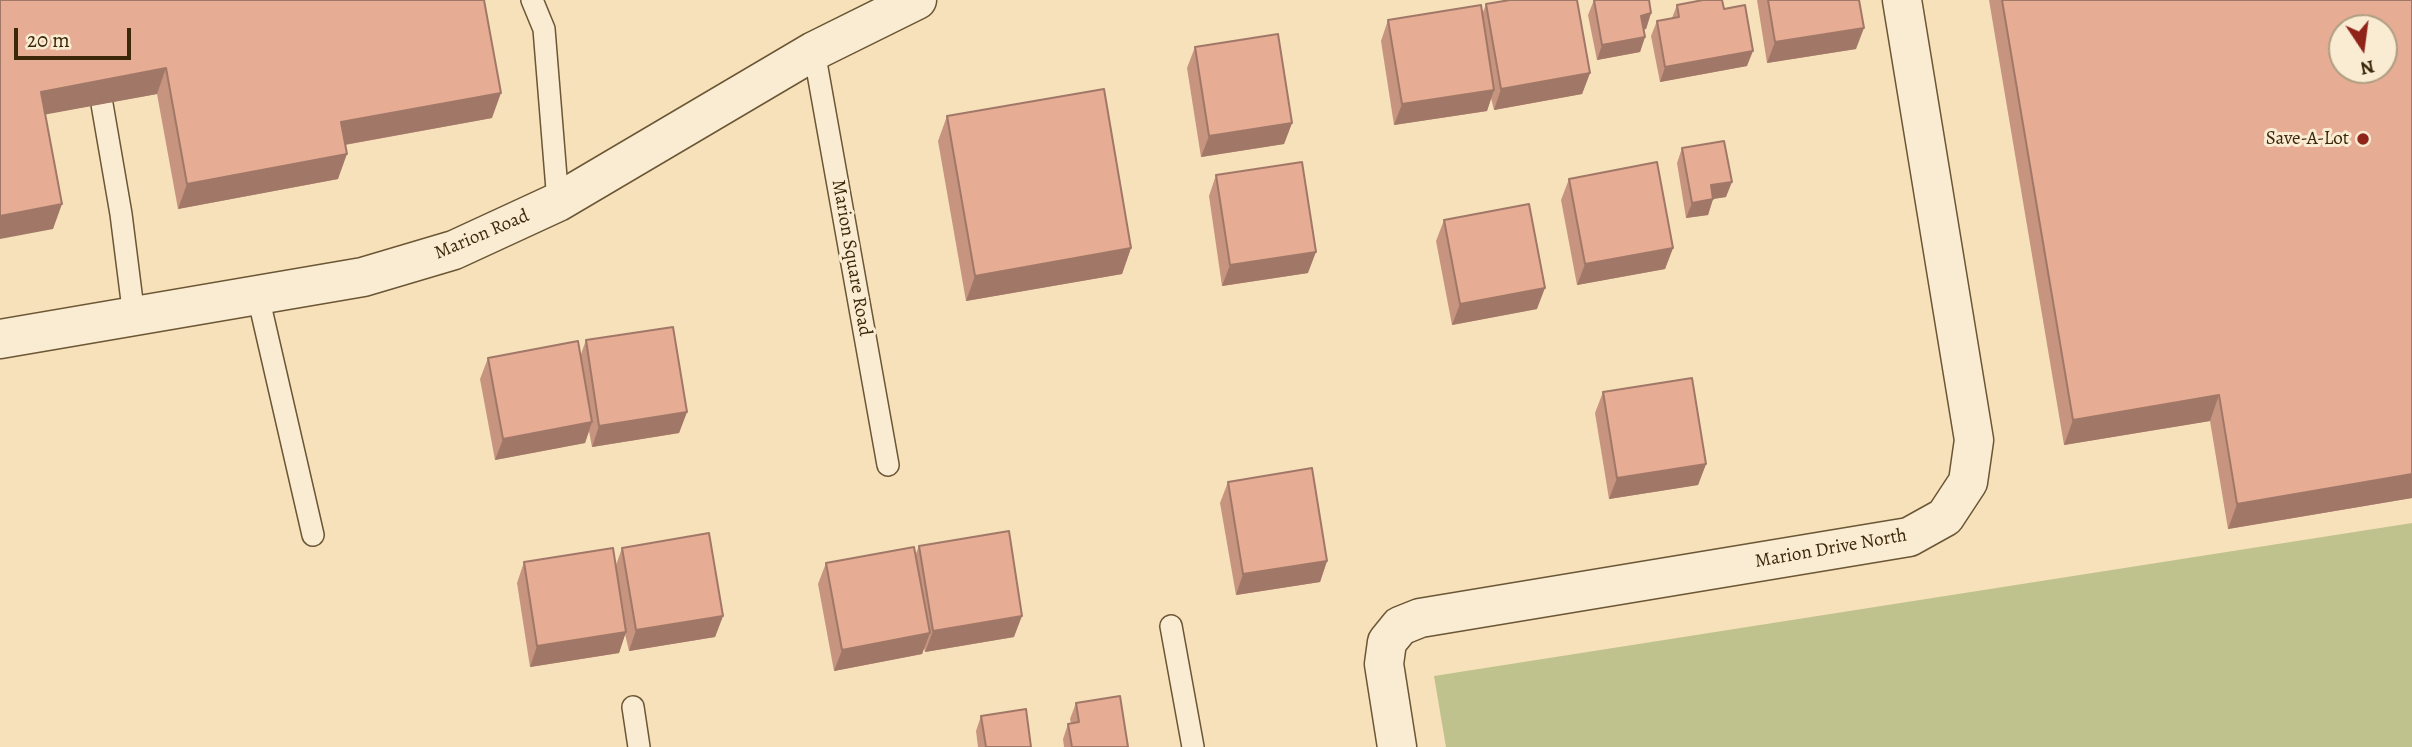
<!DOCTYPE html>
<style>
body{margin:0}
#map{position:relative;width:2412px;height:747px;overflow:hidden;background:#f7e1ba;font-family:Alegreya,serif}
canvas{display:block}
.north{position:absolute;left:2328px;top:14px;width:70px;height:70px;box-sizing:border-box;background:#faecd2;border:2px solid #ae9e82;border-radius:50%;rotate:167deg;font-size:19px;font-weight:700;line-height:28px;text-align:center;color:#3c2809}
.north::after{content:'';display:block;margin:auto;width:24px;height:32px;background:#8f2418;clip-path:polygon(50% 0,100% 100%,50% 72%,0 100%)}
.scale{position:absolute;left:14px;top:28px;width:117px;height:32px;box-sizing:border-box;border:4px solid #3c2809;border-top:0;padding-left:9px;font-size:21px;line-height:24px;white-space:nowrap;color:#3c2809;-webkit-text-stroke:5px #faecd2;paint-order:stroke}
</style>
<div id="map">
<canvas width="2412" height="747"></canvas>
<div class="north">N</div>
<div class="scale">20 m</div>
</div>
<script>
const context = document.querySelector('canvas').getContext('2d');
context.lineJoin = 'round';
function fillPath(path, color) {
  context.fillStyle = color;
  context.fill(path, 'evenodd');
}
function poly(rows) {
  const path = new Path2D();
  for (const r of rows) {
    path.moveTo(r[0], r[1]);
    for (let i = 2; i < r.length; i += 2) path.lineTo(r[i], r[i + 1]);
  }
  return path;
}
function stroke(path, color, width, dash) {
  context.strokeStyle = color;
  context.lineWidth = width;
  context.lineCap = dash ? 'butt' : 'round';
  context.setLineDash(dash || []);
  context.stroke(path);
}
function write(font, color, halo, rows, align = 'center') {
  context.font = font + ' Alegreya,serif';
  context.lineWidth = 6;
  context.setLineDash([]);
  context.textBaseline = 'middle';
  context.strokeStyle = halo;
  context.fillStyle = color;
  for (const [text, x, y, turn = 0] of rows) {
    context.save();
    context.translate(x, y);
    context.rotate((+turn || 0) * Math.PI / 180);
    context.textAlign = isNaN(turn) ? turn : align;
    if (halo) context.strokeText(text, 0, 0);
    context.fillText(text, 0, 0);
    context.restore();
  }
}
const green = poly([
 [2412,523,2412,747,1446,747,1434,676]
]);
const service = poly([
 [532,0,544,29,558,202],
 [814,51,888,465],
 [102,104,121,214,134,317],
 [258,296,313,535],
 [1171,626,1193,747],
 [633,707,639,747]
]);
const minor = poly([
 [0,339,363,277,454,250,558,202,814,51,917,0],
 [1397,747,1384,664,1387,642,1400,626,1420,618,1909,537,1945,517,1968,482,1974,440,1902,0]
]);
const wall = poly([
 [0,0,492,118,345,145,338,179,178,209,157,94,45,114,53,229],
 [1594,0,1651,13,1646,29,1644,29,1645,37,1640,52,1597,60,1588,15],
 [1757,0,1859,0,1856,49,1767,63],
 [1989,0,2412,0,2412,498,2228,529,2210,421,2064,445],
 [1486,4,1590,73,1582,94,1494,110,1491,98,1487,111,1394,125,1381,41,1388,20,1482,15],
 [1677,5,1724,9,1747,66,1660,82,1651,36,1657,21,1672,18],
 [1195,47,1292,123,1284,144,1201,157,1187,68],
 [947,116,1131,248,1122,274,966,301,938,141],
 [1682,148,1726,197,1713,199,1708,215,1686,218,1677,163],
 [1216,175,1308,273,1222,286,1209,196],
 [1569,179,1673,248,1665,269,1577,285,1561,200],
 [1444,220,1537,309,1452,325,1436,241],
 [586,340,687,412,679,433,592,447,589,431,585,443,495,460,480,379,488,358,580,357],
 [1603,392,1706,464,1698,485,1609,499,1595,413],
 [1228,482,1327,561,1320,582,1236,595,1220,503],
 [919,546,1014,637,925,652,924,648,922,654,834,671,818,584,826,563,915,556],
 [622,548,723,616,715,637,629,651,625,634,619,653,530,667,517,583,524,562,616,565],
 [1076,703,1128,747,1064,747,1063,739,1068,724,1071,723,1070,719],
 [981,716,1031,747,978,747,976,731]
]);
const shadedWall = poly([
 [1651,13,1646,29,1636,31,1641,16],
 [1864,28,1856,49,1767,63,1775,42],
 [1645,37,1640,52,1597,60,1602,45],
 [1753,51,1747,66,1660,82,1665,67],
 [166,68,157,94,32,117,41,92],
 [1590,73,1582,94,1494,110,1501,89],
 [1494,90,1487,111,1394,125,1402,104],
 [501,93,492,118,332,147,341,122],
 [1292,123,1284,144,1201,157,1209,136],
 [347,154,338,179,178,209,187,184],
 [1732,182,1726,197,1706,200,1711,185],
 [1713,199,1708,215,1686,218,1692,203],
 [62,204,53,229,0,239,0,216],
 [1131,248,1122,274,966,301,975,276],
 [1673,248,1665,269,1577,285,1585,264],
 [1316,252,1308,273,1222,286,1230,265],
 [1545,288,1537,309,1452,325,1460,304],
 [2219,395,2210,421,2064,445,2073,420],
 [687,412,679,433,592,447,599,426],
 [592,422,585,443,495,460,503,439],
 [1706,464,1698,485,1609,499,1617,478],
 [2412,474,2412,498,2228,529,2237,504],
 [1327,561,1320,582,1236,595,1243,574],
 [723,616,715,637,629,651,636,630],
 [1022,616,1014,637,925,652,933,631],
 [626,632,619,653,530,667,537,646],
 [930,633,922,654,834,671,842,650]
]);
const building = poly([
 [0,0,484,0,501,93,341,122,347,154,187,184,166,68,41,92,62,204,0,216,0,0],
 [1510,0,1577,0,1590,73,1501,89,1486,4,1510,0],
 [1594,0,1649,0,1651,13,1641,16,1645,37,1602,45,1594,0],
 [1703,0,1722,0,1724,9,1745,5,1753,51,1665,67,1657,21,1679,17,1677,5,1703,0],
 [1768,0,1859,0,1864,28,1775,42,1768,0],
 [2002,0,2412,0,2412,474,2237,504,2219,395,2073,420,2002,0],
 [2342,28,2384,28,2384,70,2342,70,2342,28],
 [1481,5,1494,90,1402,104,1388,20,1481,5],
 [1278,34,1292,123,1209,136,1195,47,1278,34],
 [1104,89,1131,248,975,276,947,116,1104,89],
 [1724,141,1732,182,1711,185,1713,199,1692,203,1682,148,1724,141],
 [1302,162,1316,252,1230,265,1216,175,1302,162],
 [1657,162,1673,248,1585,264,1569,179,1657,162],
 [1529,204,1545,288,1460,304,1444,220,1529,204],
 [673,327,687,412,599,426,586,340,673,327],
 [578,341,592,422,503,439,488,358,578,341],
 [1692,378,1706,464,1617,478,1603,392,1692,378],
 [1312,468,1327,561,1243,574,1228,482,1312,468],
 [1009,531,1022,616,933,631,919,546,1009,531],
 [709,533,723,616,636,630,622,548,709,533],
 [914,547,930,633,842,650,826,563,914,547],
 [613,548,626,632,537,646,524,562,613,548],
 [1120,696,1128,747,1072,747,1068,724,1079,722,1076,703,1120,696],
 [1026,709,1031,747,986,747,981,716,1026,709]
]);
const markers = [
 [2363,139,7,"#8f2418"]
];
const poiNames = [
 ["Save-A-Lot",2349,139]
];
const streetNames = [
 ["Marion Road",482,235,-23],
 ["Marion Square Road",851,258,80],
 ["Marion Drive North",1831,549,-10]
];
fillPath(green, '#bfc28d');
stroke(service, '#6b5635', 24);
stroke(minor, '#6b5635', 41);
stroke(service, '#faecd2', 21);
stroke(minor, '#faecd2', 38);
fillPath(wall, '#c6947f');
fillPath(shadedWall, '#a17868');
fillPath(building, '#e6ac94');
stroke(building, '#a17868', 2);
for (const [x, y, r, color] of markers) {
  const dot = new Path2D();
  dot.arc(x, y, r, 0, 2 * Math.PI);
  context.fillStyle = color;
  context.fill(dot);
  stroke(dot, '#faecd2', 2.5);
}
write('19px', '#3c2809', '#faecd2', poiNames, 'right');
write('19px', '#3c2809', '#faecd2', streetNames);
</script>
